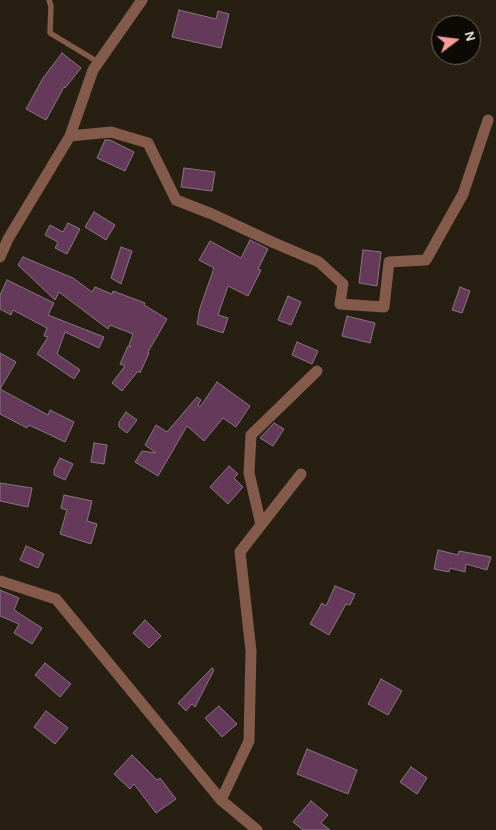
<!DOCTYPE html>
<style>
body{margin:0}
#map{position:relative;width:496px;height:830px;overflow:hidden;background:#271f12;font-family:Karla,sans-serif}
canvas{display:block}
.north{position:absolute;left:431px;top:15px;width:50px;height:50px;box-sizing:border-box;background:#0d0905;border:1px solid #69645e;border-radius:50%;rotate:75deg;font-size:14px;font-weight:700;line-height:20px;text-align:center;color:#f2ede4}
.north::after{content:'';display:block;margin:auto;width:18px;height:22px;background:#f59b98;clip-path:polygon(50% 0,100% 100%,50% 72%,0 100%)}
</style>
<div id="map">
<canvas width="496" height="830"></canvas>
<div class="north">N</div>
</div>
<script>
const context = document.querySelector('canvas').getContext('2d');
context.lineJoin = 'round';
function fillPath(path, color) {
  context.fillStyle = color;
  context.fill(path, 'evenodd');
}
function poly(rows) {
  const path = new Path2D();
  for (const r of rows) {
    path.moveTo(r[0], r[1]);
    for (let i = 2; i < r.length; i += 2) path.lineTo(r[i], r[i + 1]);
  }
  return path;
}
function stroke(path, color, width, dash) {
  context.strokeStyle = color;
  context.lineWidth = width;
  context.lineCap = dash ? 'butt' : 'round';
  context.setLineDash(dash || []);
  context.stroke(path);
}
const building = poly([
 [179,10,216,19,218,11,229,14,221,48,172,37,179,10],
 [62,53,81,68,65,88,64,87,46,120,26,109,43,78,62,53],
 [105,140,110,140,134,152,125,171,97,158,105,140],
 [184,168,215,172,212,191,181,187,184,168],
 [94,212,115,225,106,240,85,227,94,212],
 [68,223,80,229,67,254,55,248,58,242,45,235,50,225,63,232,68,223],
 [250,240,268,249,258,269,261,270,248,296,228,286,218,315,228,318,223,333,197,324,200,308,214,268,199,260,210,241,241,258,250,240],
 [121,247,132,251,121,284,111,278,121,247],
 [363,250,381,252,377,286,359,283,363,250],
 [23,257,73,278,92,292,95,287,112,294,113,291,145,303,144,305,167,319,148,352,149,353,140,373,138,371,122,391,112,383,125,366,120,364,128,346,131,347,129,345,133,334,110,325,108,329,59,292,55,300,18,265,23,257],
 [7,280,54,303,48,315,104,337,99,348,65,332,57,354,80,370,74,379,37,354,48,337,44,336,47,328,13,310,11,315,0,309,0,295,7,280],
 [460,287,470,291,462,313,452,310,460,287],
 [288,296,301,302,291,325,278,320,288,296],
 [347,316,375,323,370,343,342,336,347,316],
 [297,342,318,351,312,364,292,355,297,342],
 [0,353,16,362,0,389,48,415,50,410,74,422,65,442,29,425,27,428,0,414,0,353],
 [217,382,250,406,236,427,223,418,204,441,187,426,158,476,135,462,142,451,156,453,145,445,156,425,167,432,197,397,201,400,198,405,200,407,217,382],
 [126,412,137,420,127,433,119,427,119,422,126,412],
 [274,423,284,429,273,446,260,438,274,423],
 [94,443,107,445,104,464,91,462,94,443],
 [60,458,73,464,65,480,54,475,54,470,60,458],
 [229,466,238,474,234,478,243,487,228,504,210,487,229,466],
 [0,483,32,488,28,507,0,501,0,483],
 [64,495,92,501,87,521,97,524,91,544,60,534,67,510,61,508,64,495],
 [26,546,44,554,38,568,20,560,26,546],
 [438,550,458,555,459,551,491,557,487,570,466,564,465,572,450,568,449,572,434,569,438,550],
 [335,586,355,594,350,605,346,604,329,635,310,624,322,603,326,606,335,586],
 [0,590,19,598,14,610,42,628,32,644,14,633,19,624,0,616,0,590],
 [145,620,161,636,149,648,133,633,145,620],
 [45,663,71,684,60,697,35,675,45,663],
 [212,668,214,670,195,707,192,704,186,711,178,703,212,668],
 [381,679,402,691,388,715,368,704,381,679],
 [219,706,237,724,222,737,205,718,219,706],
 [46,711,68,728,55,744,34,727,46,711],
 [307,749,357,770,348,794,297,774,307,749],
 [132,755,157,780,160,778,176,799,156,813,134,784,130,789,114,774,132,755],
 [411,767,427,778,417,794,400,782,411,767],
 [311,801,328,815,321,823,330,830,303,830,293,822,311,801]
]);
const lane = poly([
 [49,0,51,6,50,33,98,62]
]);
const street = poly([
 [70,136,111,132,148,143,176,200,212,214,272,242,319,262,343,284,340,304,384,307,389,262,426,260,463,194,488,120],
 [0,257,8,239,70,136,93,70,142,0],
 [261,525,301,474],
 [0,581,56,599,221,800,257,830],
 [221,800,249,741,251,651,240,552,261,525,249,473,251,435,317,371]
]);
fillPath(building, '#64395a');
stroke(building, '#877782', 1);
stroke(lane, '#845a4a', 5.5);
stroke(street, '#845a4a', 11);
</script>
